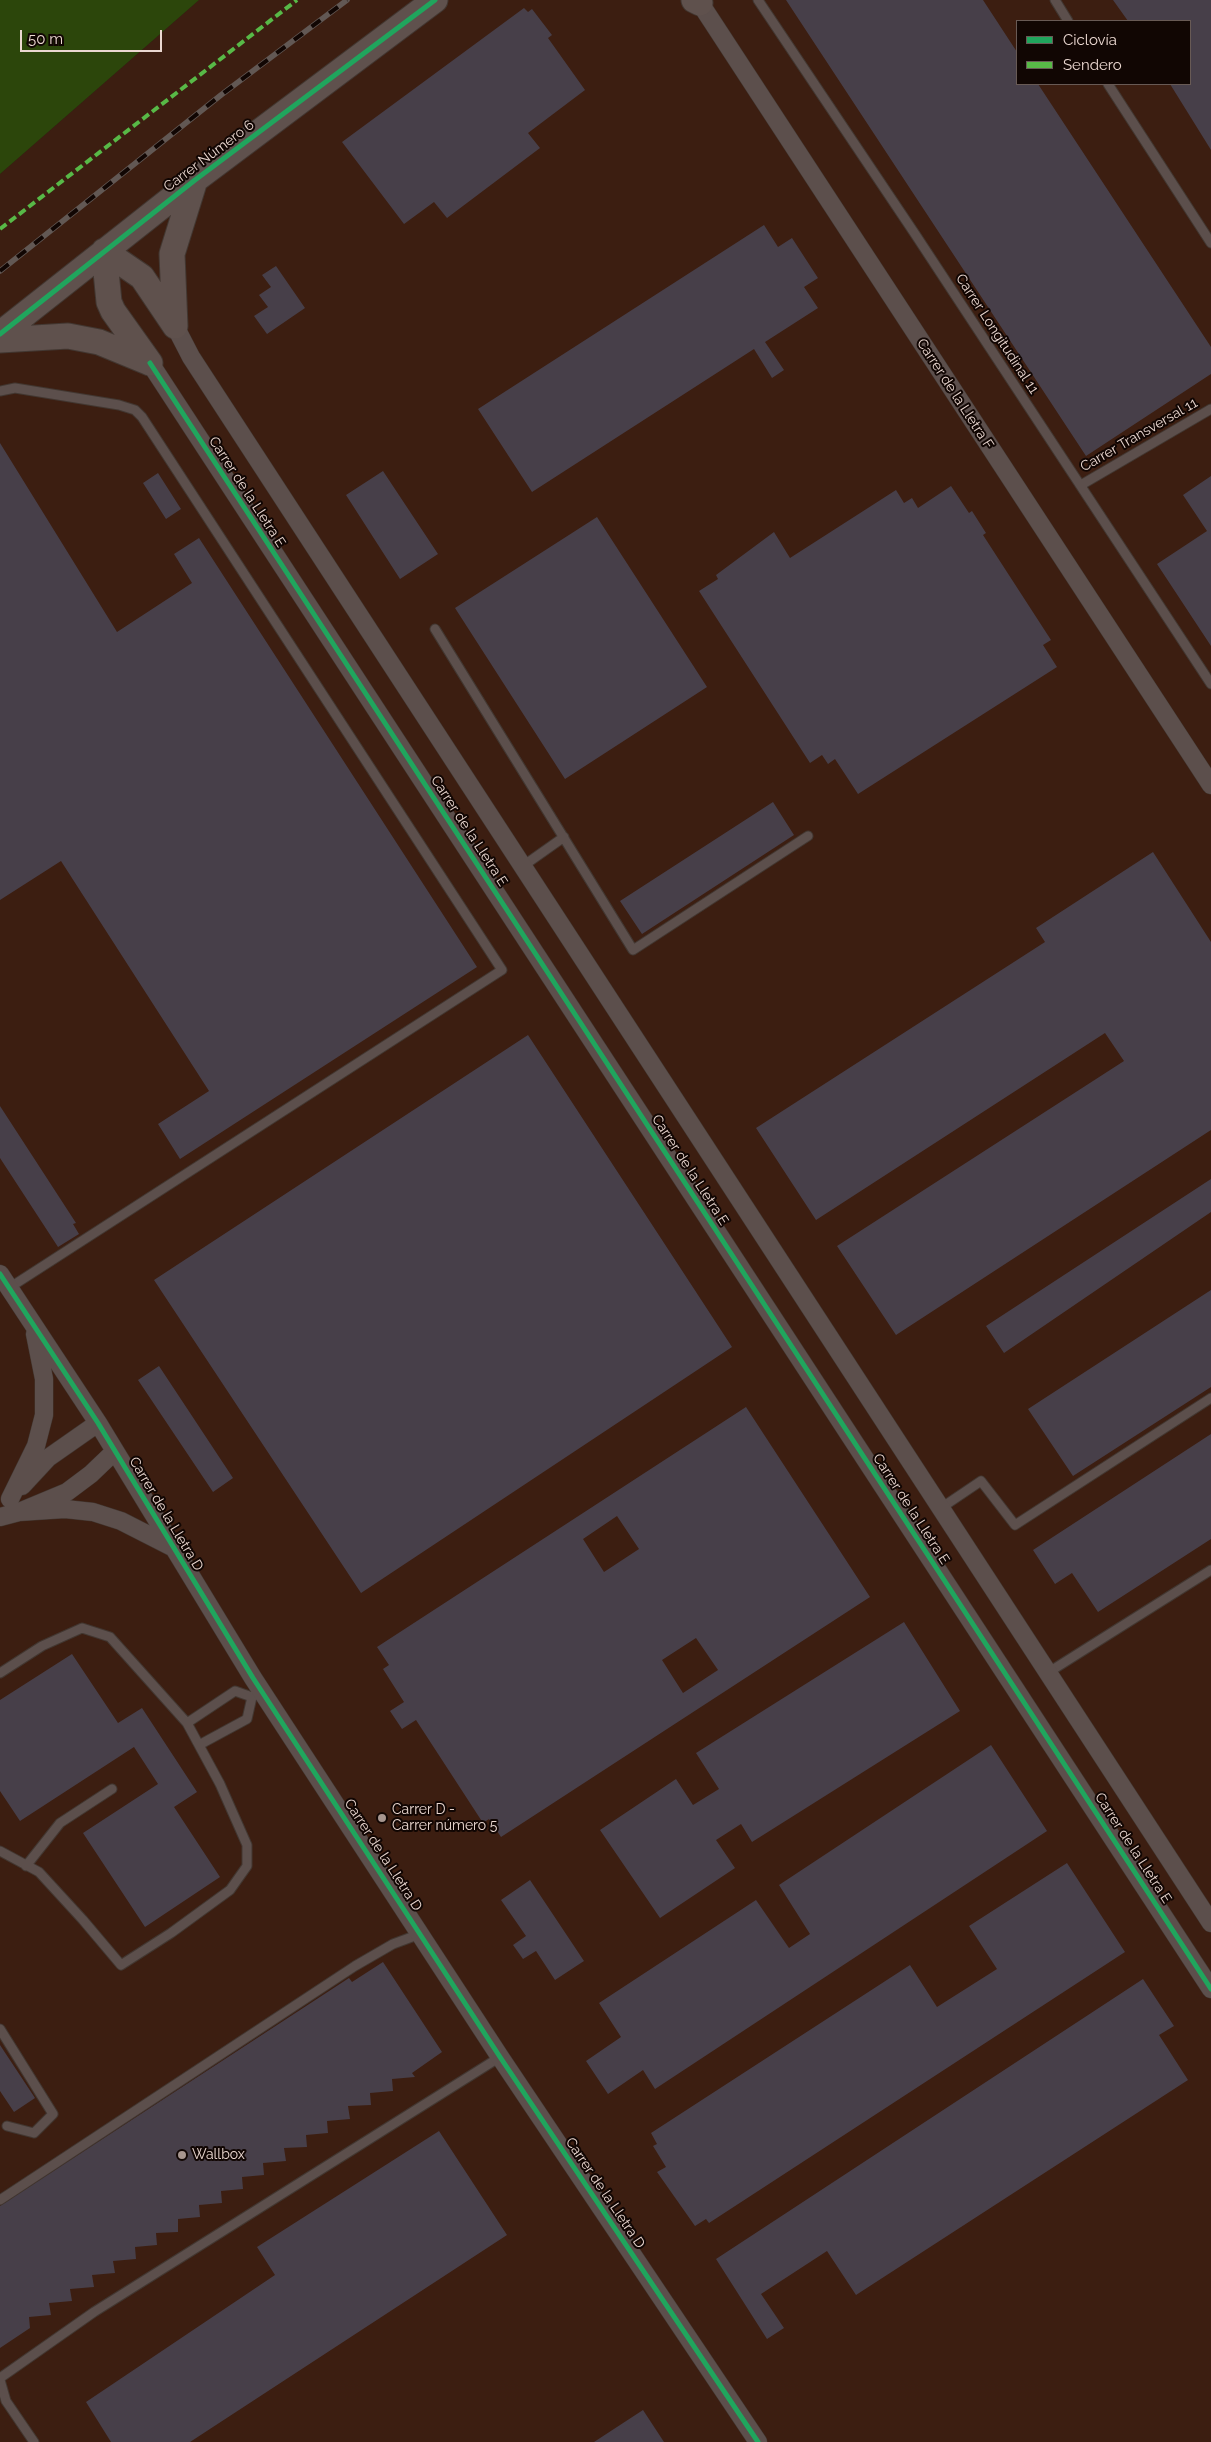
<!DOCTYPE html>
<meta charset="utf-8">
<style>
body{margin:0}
#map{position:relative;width:1211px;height:2442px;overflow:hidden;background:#291c15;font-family:Raleway,sans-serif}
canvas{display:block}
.legend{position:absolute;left:1016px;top:20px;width:175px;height:65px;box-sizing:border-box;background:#110603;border:1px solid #685a55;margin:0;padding:6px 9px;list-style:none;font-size:15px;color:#ebd8d1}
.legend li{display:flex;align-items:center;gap:10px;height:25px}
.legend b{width:25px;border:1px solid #685a55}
.scale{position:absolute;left:20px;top:30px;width:142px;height:22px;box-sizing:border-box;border:2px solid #ebd8d1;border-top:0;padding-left:6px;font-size:15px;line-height:18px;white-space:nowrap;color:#ebd8d1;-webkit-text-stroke:4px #110603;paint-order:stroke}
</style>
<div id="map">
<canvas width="1211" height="2442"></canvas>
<ul class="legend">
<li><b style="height:6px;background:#20a55d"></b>Ciclovía</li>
<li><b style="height:6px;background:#58b947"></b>Sendero</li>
</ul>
<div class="scale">50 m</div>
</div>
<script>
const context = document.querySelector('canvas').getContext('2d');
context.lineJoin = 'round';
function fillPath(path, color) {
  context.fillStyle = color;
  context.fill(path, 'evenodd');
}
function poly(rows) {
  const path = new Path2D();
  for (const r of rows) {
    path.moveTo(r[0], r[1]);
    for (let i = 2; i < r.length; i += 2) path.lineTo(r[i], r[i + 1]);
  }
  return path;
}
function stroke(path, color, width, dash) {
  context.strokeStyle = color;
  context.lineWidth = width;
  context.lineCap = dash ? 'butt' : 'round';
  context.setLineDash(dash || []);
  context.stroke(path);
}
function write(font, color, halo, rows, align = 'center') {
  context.font = font + ' Raleway,sans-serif';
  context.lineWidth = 4;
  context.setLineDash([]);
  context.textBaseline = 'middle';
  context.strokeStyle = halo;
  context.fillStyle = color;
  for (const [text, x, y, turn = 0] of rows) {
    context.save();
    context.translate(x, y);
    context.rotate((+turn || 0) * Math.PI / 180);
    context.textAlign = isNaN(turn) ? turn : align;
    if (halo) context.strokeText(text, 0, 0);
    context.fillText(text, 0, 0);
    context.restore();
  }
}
const built = poly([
 [199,0,1211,0,1211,2442,0,2442,0,174],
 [1017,21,1190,21,1190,84,1017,84]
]);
const green = poly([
 [0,0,199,0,0,174]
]);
const building = poly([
 [786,0,983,0,1017,52,1017,84,1038,84,1211,347,1211,374,1086,456],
 [1113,0,1211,0,1211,150,1170,84,1190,84,1190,21,1128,21],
 [524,8,528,12,532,9,552,35,548,38,585,90,528,133,540,148,447,218,434,202,404,224,342,142],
 [764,225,778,247,792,238,818,278,804,287,818,308,765,342,784,370,772,378,754,349,532,492,478,409],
 [276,266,305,308,267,334,254,316,268,307,259,295,271,287,262,275],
 [0,443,117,632,192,583,174,554,199,538,477,967,180,1159,158,1124,209,1091,61,861,0,900],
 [383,471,438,554,400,579,346,495],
 [158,473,181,509,166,519,143,483],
 [1211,476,1211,646,1157,564,1207,531,1183,495],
 [951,486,969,513,972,511,986,533,983,535,1051,640,1043,645,1057,667,858,794,835,759,828,764,822,755,810,763,699,591,718,579,716,575,774,532,790,558,896,490,904,503,912,498,918,508],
 [597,517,707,687,565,779,455,608],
 [773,802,794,835,642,934,620,901],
 [1153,852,1211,942,1211,1130,896,1335,837,1246,1124,1061,1105,1033,816,1220,756,1128,1045,942,1036,928],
 [528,1035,732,1347,361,1593,154,1280],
 [0,1106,76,1223,73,1224,79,1234,58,1247,0,1158],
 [1211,1179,1211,1212,1004,1353,986,1326],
 [1211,1290,1211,1387,1073,1476,1028,1409],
 [159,1366,233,1478,213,1492,138,1380],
 [746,1407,870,1597,501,1837,489,1819,483,1823,416,1720,402,1729,390,1711,404,1702,383,1669,389,1665,377,1647],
 [617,1516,639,1549,604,1572,583,1539],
 [696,1638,718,1670,683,1693,662,1660],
 [1211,1434,1211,1539,1098,1612,1072,1573,1055,1584,1033,1550],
 [904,1622,960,1711,752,1842,741,1824,716,1840,735,1868,660,1918,600,1830,676,1779,693,1805,719,1789,696,1753],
 [72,1654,118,1723,142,1708,197,1792,174,1807,220,1877,145,1927,83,1833,158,1784,134,1747,20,1821,0,1791,0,1700],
 [991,1745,1047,1831,655,2089,643,2070,608,2094,586,2061,621,2037,599,2003,756,1900,789,1948,810,1934,779,1885],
 [1067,1863,1125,1952,709,2223,706,2219,695,2226,657,2172,666,2167,653,2146,657,2144,651,2133,910,1965,937,2007,997,1969,969,1926],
 [530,1880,584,1961,555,1980,536,1951,523,1959,513,1945,526,1936,501,1900],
 [383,1962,442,2052,412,2073,415,2077,392,2079,393,2091,370,2093,371,2105,348,2106,350,2119,327,2121,328,2133,306,2135,307,2147,284,2148,286,2161,263,2163,264,2175,242,2177,243,2189,221,2191,222,2203,199,2205,200,2217,178,2219,178,2232,156,2233,157,2245,135,2247,136,2259,113,2261,115,2273,92,2275,94,2287,70,2289,72,2301,49,2303,51,2315,29,2317,30,2328,0,2348,0,2206,349,1978,352,1982],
 [1143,1979,1174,2026,1159,2035,1188,2080,856,2295,827,2251,761,2294,784,2328,767,2339,716,2259],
 [0,2045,35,2098,14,2112,0,2091],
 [439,2131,507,2235,190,2442,111,2442,86,2402,275,2275,257,2247],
 [643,2410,664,2442,594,2442]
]);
const service = poly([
 [758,0,915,234,1211,684],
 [1055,0,1068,21],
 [1108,84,1211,243],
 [0,391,15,388,119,405,135,410,142,417,502,970,9,1288],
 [1081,485,1211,409],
 [435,629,633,950,808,836],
 [523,866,564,837],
 [941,1508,981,1481,1015,1525,1211,1398],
 [1049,1672,1211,1570],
 [0,1673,42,1646,82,1628,110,1637,187,1723,220,1784,247,1845,247,1866,230,1890,171,1933,121,1965,83,1920,39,1872,0,1851],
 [187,1723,235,1691,252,1697],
 [199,1745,247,1719,252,1697,262,1691],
 [26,1866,60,1823,112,1789],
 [0,2029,53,2114,34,2133,7,2126],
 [0,2200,355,1966,393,1944,420,1934],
 [0,2378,94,2312,500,2057],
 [0,2380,6,2401,34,2442]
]);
const minor = poly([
 [700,3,1211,785],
 [175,326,191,357,1211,1923],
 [150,363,1211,1989],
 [0,1274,98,1423,253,1678,500,2057,758,2442],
 [22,1486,48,1458,98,1423],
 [10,1499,36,1446,44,1415,44,1379,35,1334],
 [19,1512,65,1509,93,1512,121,1521,174,1548],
 [0,1517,19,1512,67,1492,91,1474,115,1451]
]);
const secondary = poly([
 [694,0,700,3],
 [104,251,109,302,113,311,150,363],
 [104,251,142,277,175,326],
 [175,326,172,254,195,180],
 [0,334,195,180,435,0],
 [0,340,68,336,99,342,150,363]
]);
const rail = poly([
 [0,271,221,95,347,0]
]);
const quiet = poly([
 [0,229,297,0]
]);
const cycleway = poly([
 [0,334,195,180,435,0],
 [150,363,1211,1989],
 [0,1274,98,1423,253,1678,500,2057,758,2442]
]);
const markers = [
 [382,1818,5,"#a7968f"],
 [182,2155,5,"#a7968f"]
];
const streetNames = [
 ["Carrer Número 6",209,156,-37],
 ["Carrer Longitudinal 11",997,334,57],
 ["Carrer de la Lletra F",955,394,57],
 ["Carrer Transversal 11",1139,435,-30],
 ["Carrer de la Lletra E",247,492,57],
 ["Carrer de la Lletra E",469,831,57],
 ["Carrer de la Lletra E",690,1170,57],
 ["Carrer de la Lletra E",911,1509,57],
 ["Carrer de la Lletra D",166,1514,59],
 ["Carrer de la Lletra E",1133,1848,57],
 ["Carrer de la Lletra D",383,1855,57],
 ["Carrer de la Lletra D",605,2193,56]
];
const poiNames = [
 ["Carrer D -",392,1810],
 ["Carrer número 5",392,1826],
 ["Wallbox",192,2155]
];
fillPath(built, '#3c1e11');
fillPath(green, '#2c460b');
fillPath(building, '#473f49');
stroke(service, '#423731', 11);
stroke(minor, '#423731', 19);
stroke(secondary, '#423731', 27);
stroke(service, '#5c4f4c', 9);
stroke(minor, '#5c4f4c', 18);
stroke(secondary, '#5f514d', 25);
stroke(rail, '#625854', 5.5);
stroke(rail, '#110603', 4, [11]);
stroke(quiet, '#58b947', 4, [8, 4]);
stroke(cycleway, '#20a55d', 5);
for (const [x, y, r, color] of markers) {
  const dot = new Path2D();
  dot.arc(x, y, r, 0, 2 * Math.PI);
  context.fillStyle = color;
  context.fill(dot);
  stroke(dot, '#110603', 2);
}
write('14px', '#ebd8d1', '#110603', streetNames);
write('14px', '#ebd8d1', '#110603', poiNames, 'left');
</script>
